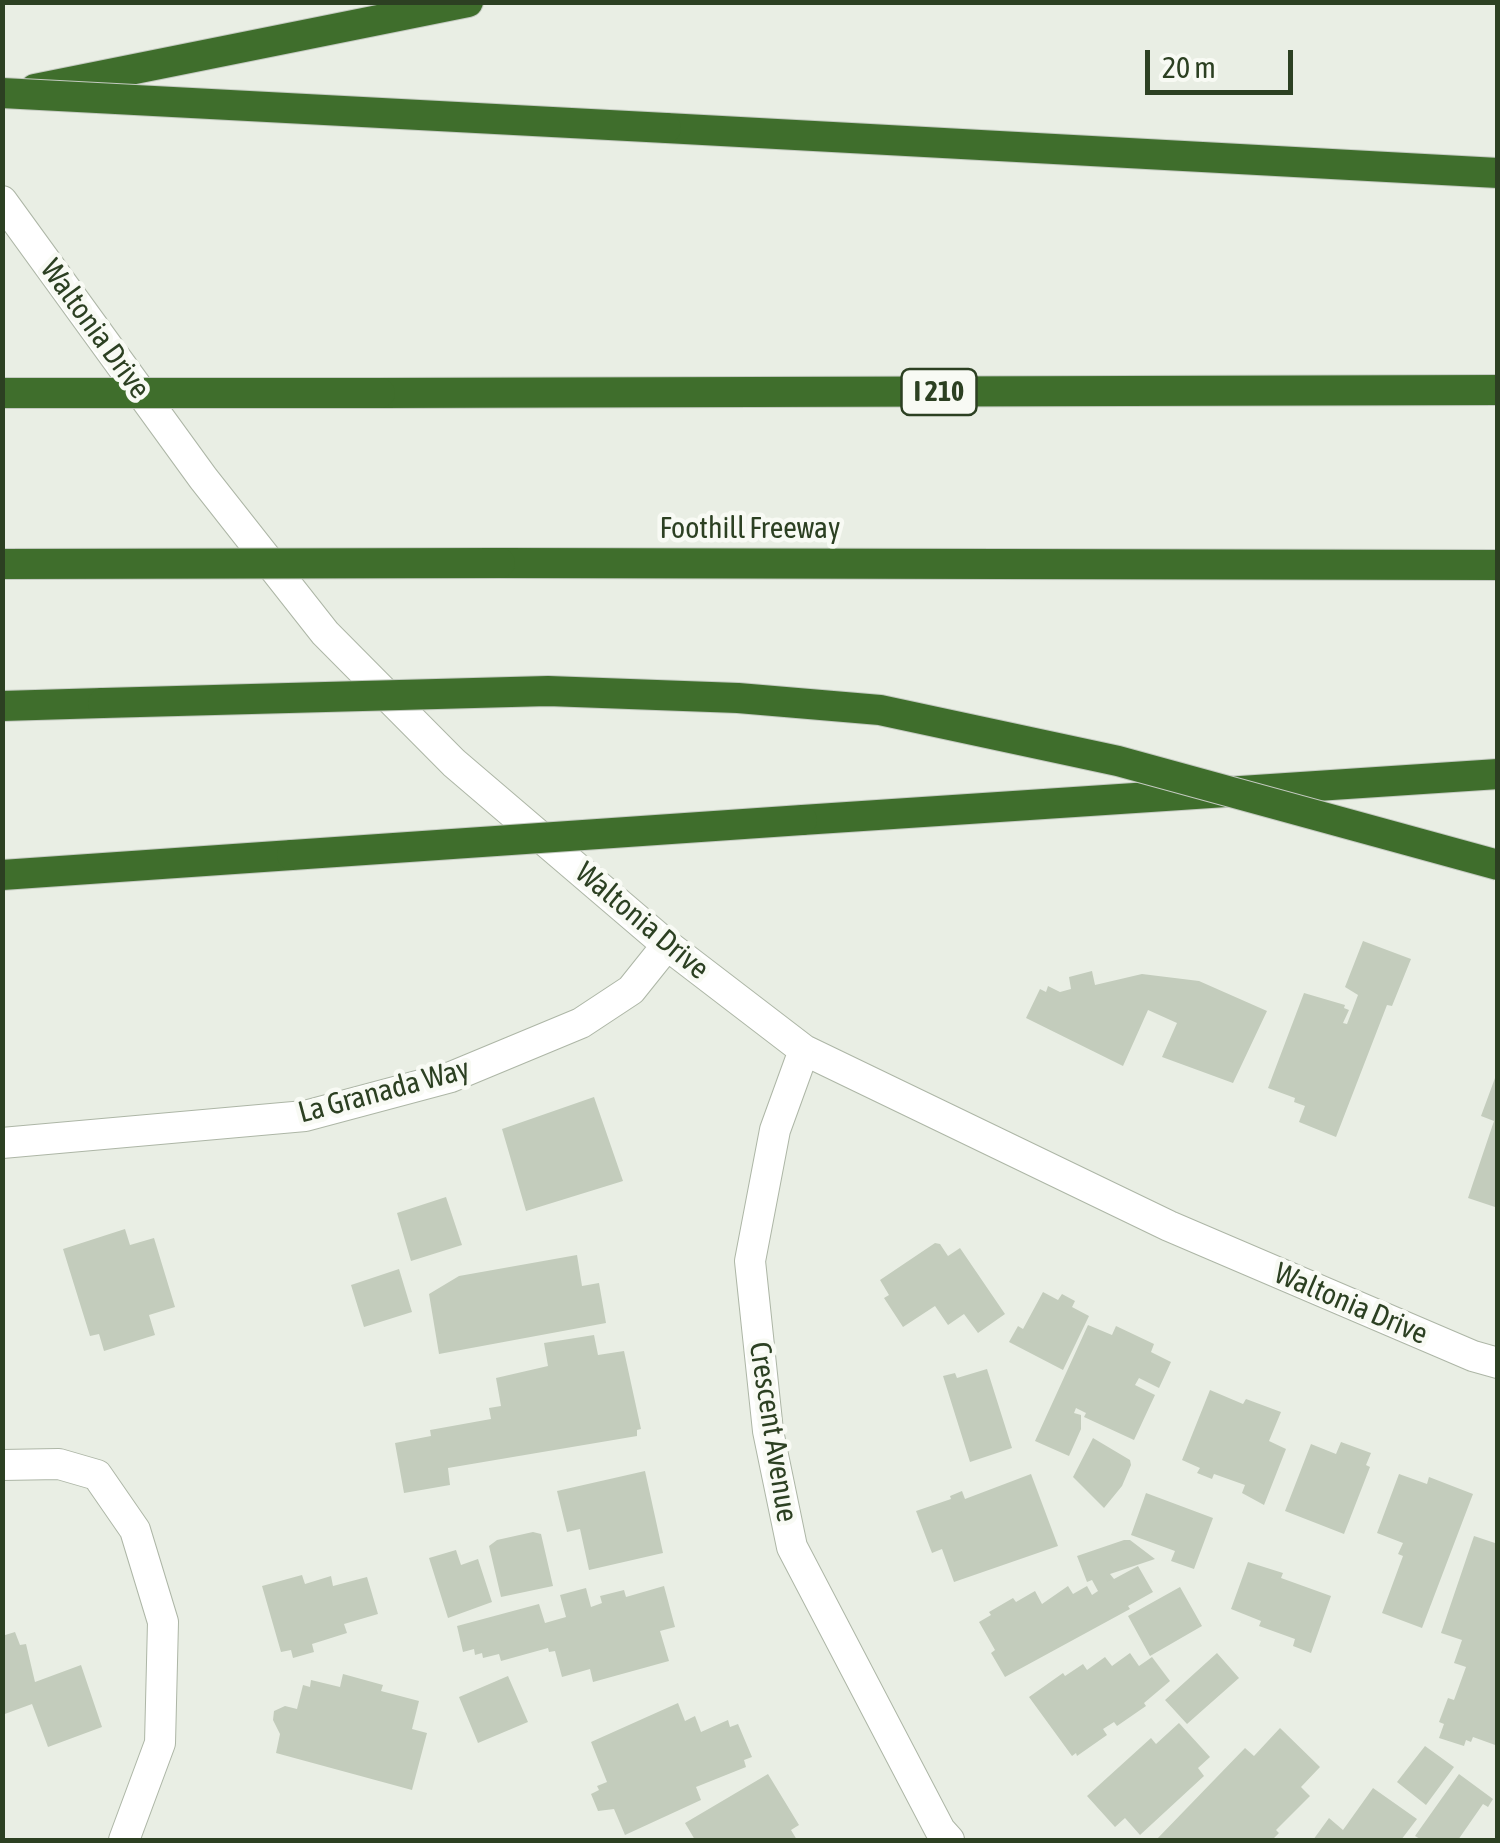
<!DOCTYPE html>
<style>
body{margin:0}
#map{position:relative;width:1500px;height:1843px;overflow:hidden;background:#e9eee4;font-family:"Asap Condensed",sans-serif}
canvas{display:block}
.frame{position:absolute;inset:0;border:5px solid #2c4022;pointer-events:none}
.scale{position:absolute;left:1145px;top:50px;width:148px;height:45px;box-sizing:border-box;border:5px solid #2c4022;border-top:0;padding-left:12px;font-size:30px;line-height:35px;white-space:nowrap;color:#2c4022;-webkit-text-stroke:8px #f8faf4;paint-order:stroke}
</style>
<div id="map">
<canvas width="1500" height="1843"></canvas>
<div class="frame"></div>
<div class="scale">20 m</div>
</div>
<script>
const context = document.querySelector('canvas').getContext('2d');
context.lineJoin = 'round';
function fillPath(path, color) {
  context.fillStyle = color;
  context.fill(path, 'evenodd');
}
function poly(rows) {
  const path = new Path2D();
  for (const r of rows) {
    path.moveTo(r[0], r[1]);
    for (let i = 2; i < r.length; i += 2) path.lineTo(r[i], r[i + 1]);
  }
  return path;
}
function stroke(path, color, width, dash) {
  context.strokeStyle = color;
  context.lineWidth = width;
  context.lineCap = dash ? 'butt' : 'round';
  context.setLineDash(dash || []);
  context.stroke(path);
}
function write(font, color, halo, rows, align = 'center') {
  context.font = font + ' "Asap Condensed",sans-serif';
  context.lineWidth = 9;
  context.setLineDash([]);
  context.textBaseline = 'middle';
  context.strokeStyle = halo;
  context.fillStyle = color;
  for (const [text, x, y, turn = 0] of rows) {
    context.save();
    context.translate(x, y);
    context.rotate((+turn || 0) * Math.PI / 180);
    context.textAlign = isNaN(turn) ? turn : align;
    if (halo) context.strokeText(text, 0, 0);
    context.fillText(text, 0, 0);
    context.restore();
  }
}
const building = poly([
 [1363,941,1411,959,1392,1006,1387,1005,1336,1137,1299,1122,1305,1106,1294,1102,1295,1098,1268,1088,1304,993,1345,1005,1344,1008,1349,1010,1343,1023,1347,1024,1358,995,1345,987],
 [1092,971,1095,985,1142,974,1199,981,1267,1011,1233,1083,1162,1057,1177,1023,1148,1010,1123,1066,1026,1018,1040,989,1046,992,1048,986,1060,992,1071,989,1069,977],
 [1495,1078,1498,1079,1498,1208,1468,1198,1494,1121,1481,1116],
 [594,1097,623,1181,526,1211,502,1129],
 [446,1197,462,1245,411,1261,397,1213],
 [125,1229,130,1245,154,1238,175,1307,149,1315,155,1335,104,1351,99,1334,90,1336,63,1249],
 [935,1243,940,1244,948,1256,960,1248,1005,1314,978,1333,964,1314,948,1325,935,1306,903,1327,884,1298,889,1295,880,1280],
 [577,1255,582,1286,599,1283,606,1323,439,1354,429,1294,459,1276],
 [399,1269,412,1312,364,1327,351,1285],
 [1043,1292,1058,1300,1062,1294,1075,1301,1072,1307,1089,1316,1063,1370,1009,1342,1018,1326,1023,1329],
 [1088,1325,1112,1335,1116,1326,1154,1344,1151,1352,1171,1362,1159,1388,1139,1378,1135,1385,1155,1395,1134,1440,1084,1417,1086,1413,1076,1408,1074,1413,1081,1415,1081,1429,1069,1456,1035,1441],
 [594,1335,598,1355,624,1351,641,1429,637,1430,637,1436,448,1468,450,1485,404,1493,395,1443,431,1436,430,1430,491,1419,489,1408,501,1406,496,1378,548,1366,544,1343],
 [987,1369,1012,1448,970,1462,943,1376,955,1373,957,1378],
 [1210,1390,1243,1404,1246,1399,1281,1412,1269,1441,1286,1449,1264,1505,1242,1493,1245,1485,1214,1474,1212,1479,1197,1473,1200,1468,1182,1460],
 [1093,1438,1130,1460,1131,1465,1122,1486,1104,1508,1073,1477],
 [1341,1442,1371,1453,1366,1465,1370,1467,1344,1534,1285,1511,1311,1444,1336,1454],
 [645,1471,663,1553,589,1570,580,1529,567,1532,557,1491],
 [1031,1474,1058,1546,954,1582,942,1549,932,1553,916,1511,951,1499,950,1496,962,1491,965,1499],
 [1399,1474,1427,1484,1429,1477,1473,1494,1422,1628,1382,1613,1403,1556,1398,1554,1403,1543,1377,1533],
 [1146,1493,1213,1518,1194,1569,1171,1561,1175,1551,1131,1535],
 [533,1532,541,1534,553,1586,501,1597,489,1546,497,1540],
 [1474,1536,1498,1544,1498,1746,1473,1737,1471,1742,1466,1740,1464,1746,1439,1738,1444,1724,1439,1722,1448,1698,1454,1700,1466,1667,1454,1663,1462,1640,1441,1633],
 [1124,1540,1130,1540,1155,1559,1110,1574,1114,1579,1138,1566,1153,1592,1128,1606,1130,1609,1005,1677,991,1653,995,1650,979,1622,991,1615,989,1612,1013,1598,1016,1602,1035,1591,1042,1604,1068,1586,1073,1594,1087,1586,1092,1595,1098,1591,1092,1580,1087,1582,1077,1556],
 [456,1550,461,1565,478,1559,492,1602,448,1618,429,1558],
 [1248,1562,1283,1573,1281,1578,1331,1596,1311,1653,1293,1646,1295,1639,1259,1626,1261,1621,1231,1609],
 [302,1575,305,1584,331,1576,333,1586,367,1577,378,1614,344,1624,347,1633,312,1644,314,1652,293,1658,291,1650,281,1652,262,1586],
 [664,1586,675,1627,660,1631,669,1661,593,1682,590,1669,562,1677,555,1651,549,1652,548,1648,501,1661,499,1654,483,1658,482,1653,475,1655,474,1649,463,1652,457,1626,539,1604,545,1623,566,1617,560,1595,586,1588,591,1607,602,1603,600,1596,624,1590,626,1597],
 [1180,1587,1202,1626,1150,1656,1128,1616],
 [15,1632,20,1645,26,1644,35,1682,81,1665,102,1727,48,1747,32,1704,2,1715,2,1636],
 [1130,1653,1139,1666,1152,1657,1170,1681,1144,1703,1146,1706,1117,1726,1114,1722,1103,1729,1107,1735,1077,1756,1076,1753,1072,1756,1029,1697,1063,1673,1065,1676,1083,1664,1087,1670,1105,1657,1112,1666],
 [1217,1653,1239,1678,1187,1724,1165,1700],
 [343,1674,383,1685,381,1691,419,1701,412,1729,427,1733,412,1790,276,1753,280,1734,273,1720,274,1711,285,1706,297,1709,303,1685,310,1687,311,1680,340,1687],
 [508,1676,528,1722,478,1743,459,1697],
 [678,1703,685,1721,695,1716,701,1732,728,1720,730,1727,738,1724,752,1757,744,1760,746,1767,696,1787,701,1800,625,1835,614,1809,598,1811,591,1794,599,1790,597,1786,607,1782,591,1742],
 [1179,1723,1210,1757,1198,1768,1204,1776,1140,1835,1125,1818,1115,1827,1087,1796,1151,1738,1156,1744],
 [1280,1728,1320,1767,1301,1787,1310,1796,1276,1830,1279,1833,1272,1840,1156,1840,1245,1748,1254,1756],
 [1425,1746,1454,1767,1426,1805,1397,1782],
 [768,1774,799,1825,791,1830,797,1840,695,1840,685,1823],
 [1459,1774,1493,1799,1488,1807,1483,1804,1458,1840,1422,1840,1415,1836],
 [1373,1788,1417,1819,1401,1840,1313,1840,1329,1818,1343,1830]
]);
const minor = poly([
 [2,201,203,478,325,633,454,763,667,945,804,1050,1169,1226,1473,1356,1498,1363],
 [804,1050,775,1130,750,1261,768,1431,792,1547,940,1830,949,1840],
 [2,1143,305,1116,451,1077,581,1023,631,990,667,945],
 [2,1465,59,1464,97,1475,135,1530,163,1622,160,1743,124,1840]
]);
const motorway = poly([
 [35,89,468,2],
 [666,128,1498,173],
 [380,393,1498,390],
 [500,563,1498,565],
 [2,706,103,703],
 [802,820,1498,774],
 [2,875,292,855]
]);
const motorwayBridge = poly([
 [2,93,666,128],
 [2,393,380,393],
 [2,564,500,563],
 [103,703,548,691,738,698,880,710,1118,761,1498,865],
 [292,855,802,820]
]);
const shields = [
 [939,392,75]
];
const shieldNames = [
 ["I 210",939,392]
];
const streetNames = [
 ["Waltonia Drive",95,329,54],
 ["Foothill Freeway",750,529],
 ["Waltonia Drive",642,921,40],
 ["La Granada Way",384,1091,-15],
 ["Waltonia Drive",1351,1304,23],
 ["Crescent Avenue",773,1432,81]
];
fillPath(building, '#c3ccbc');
stroke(minor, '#adb6a6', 32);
stroke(motorway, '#c4cac1', 32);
stroke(minor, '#fff', 30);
stroke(motorway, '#3f6e2c', 30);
stroke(motorwayBridge, '#c4cac1', 32, []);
stroke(motorwayBridge, '#3f6e2c', 30);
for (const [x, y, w] of shields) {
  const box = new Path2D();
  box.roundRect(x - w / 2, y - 23, w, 46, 8);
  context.fillStyle = '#f8faf4';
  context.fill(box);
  stroke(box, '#2c4022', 2.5);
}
write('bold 28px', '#2c4022', null, shieldNames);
write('30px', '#2c4022', '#f8faf4', streetNames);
</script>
